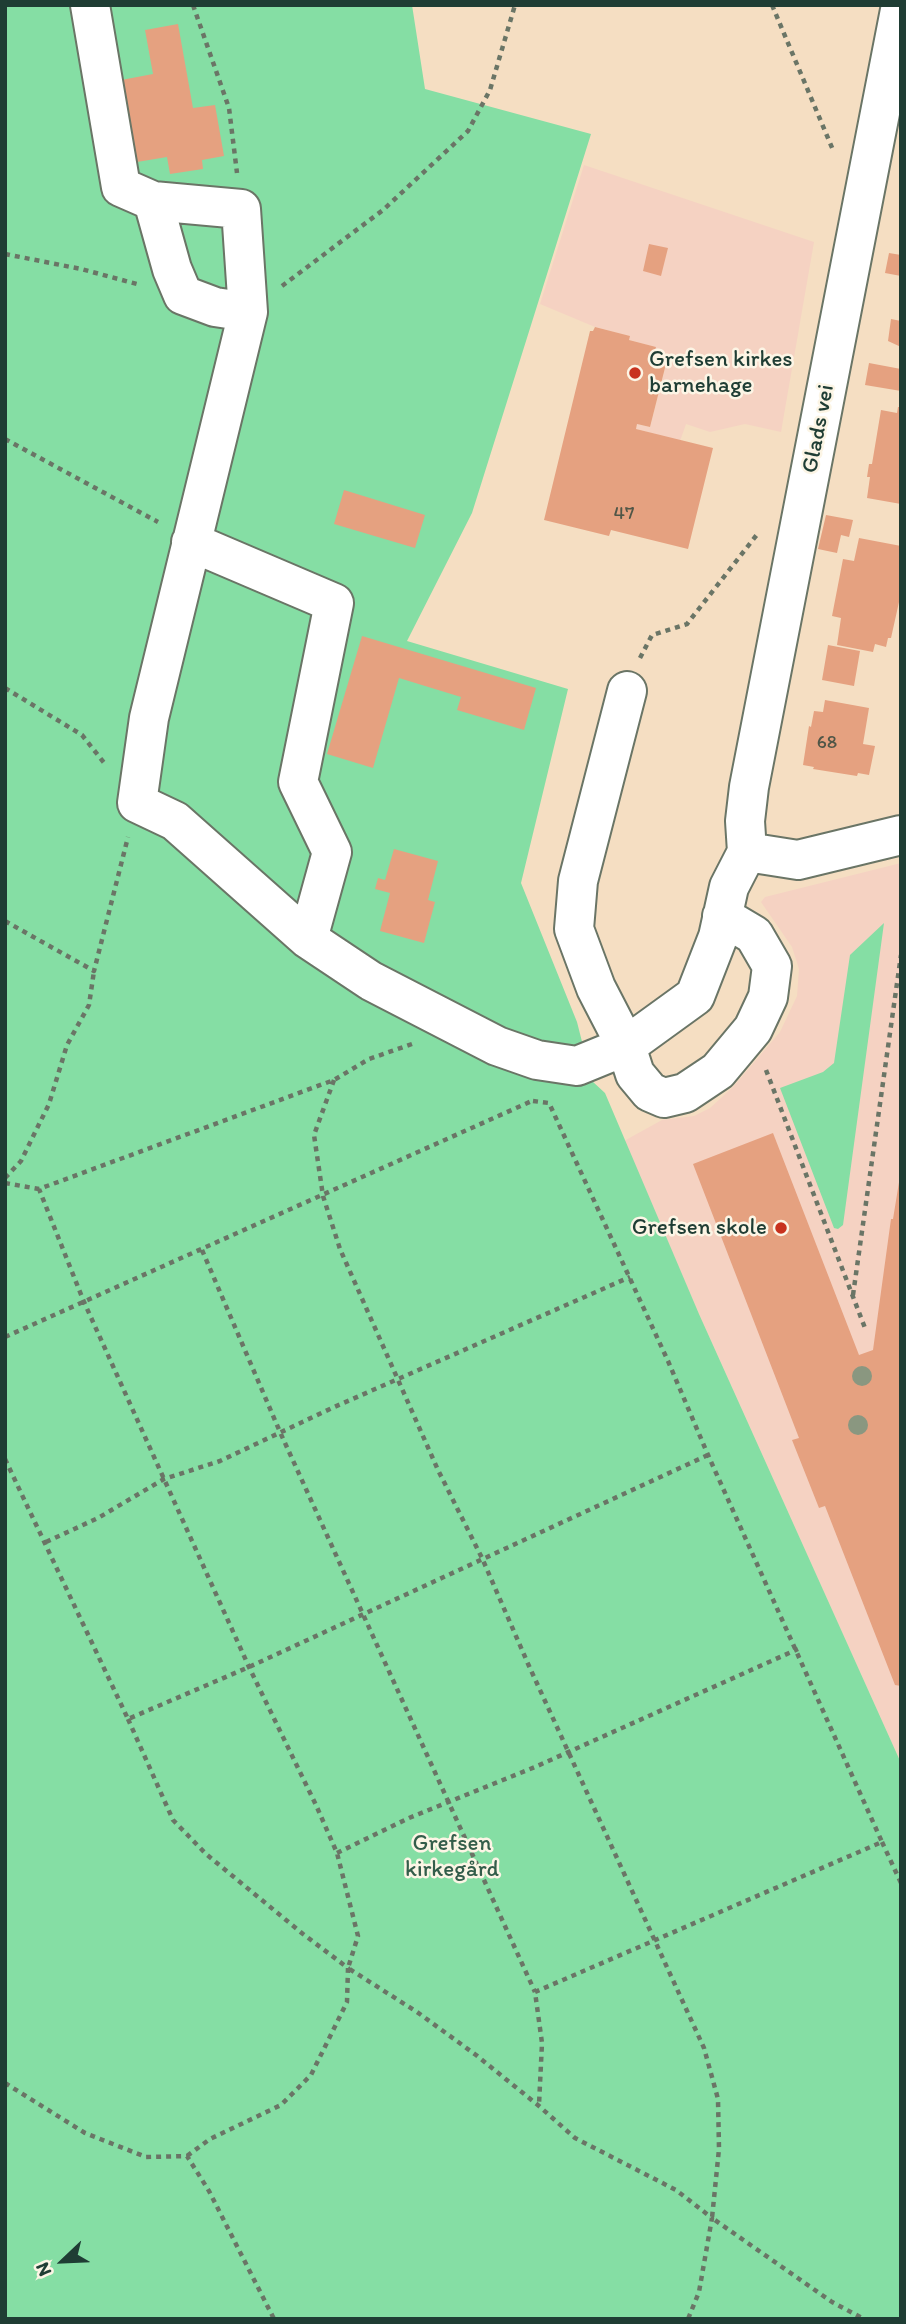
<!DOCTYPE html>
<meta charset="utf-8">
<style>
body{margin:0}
#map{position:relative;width:906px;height:2324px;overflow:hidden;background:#f5dec2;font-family:Itim,sans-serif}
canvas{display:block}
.frame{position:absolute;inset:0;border:7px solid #1f3d34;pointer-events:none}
.north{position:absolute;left:28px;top:2226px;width:70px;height:70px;-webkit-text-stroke:5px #fcf5e5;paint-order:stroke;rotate:247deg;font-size:19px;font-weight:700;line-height:28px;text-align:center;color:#1f3d34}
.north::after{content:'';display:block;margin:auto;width:24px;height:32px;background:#1f3d34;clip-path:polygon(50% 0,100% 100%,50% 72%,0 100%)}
</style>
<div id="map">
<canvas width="906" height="2324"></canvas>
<div class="frame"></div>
<div class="north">N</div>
</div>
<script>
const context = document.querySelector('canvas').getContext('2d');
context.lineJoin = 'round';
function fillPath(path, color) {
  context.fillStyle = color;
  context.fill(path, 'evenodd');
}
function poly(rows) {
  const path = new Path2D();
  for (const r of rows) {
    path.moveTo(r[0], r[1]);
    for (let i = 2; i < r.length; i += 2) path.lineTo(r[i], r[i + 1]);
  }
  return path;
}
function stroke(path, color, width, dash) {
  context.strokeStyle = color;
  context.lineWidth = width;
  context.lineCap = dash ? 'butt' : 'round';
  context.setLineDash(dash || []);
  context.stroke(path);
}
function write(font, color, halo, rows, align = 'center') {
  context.font = font + ' Itim,sans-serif';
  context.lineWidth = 5;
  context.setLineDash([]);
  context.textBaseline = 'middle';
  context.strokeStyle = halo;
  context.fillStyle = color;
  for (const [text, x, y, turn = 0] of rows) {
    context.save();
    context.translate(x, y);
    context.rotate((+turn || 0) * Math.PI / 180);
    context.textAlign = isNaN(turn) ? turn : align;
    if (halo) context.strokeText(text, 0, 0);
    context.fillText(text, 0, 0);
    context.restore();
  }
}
const built = poly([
 [584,165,814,242,781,432,745,424,710,432,686,424,680,441,636,429,637,424,650,427,666,365,652,361,655,347,629,340,629,336,595,327,540,304],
 [901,863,901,1763,699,1314,624,1141,662,1120,694,1116,710,1108,733,1087,780,1032,797,996,799,969,792,947,761,902,765,897]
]);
const green = poly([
 [5,5,412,5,425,89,591,134,472,513,407,641,568,689,521,883,577,1022,592,1081,605,1093,699,1314,901,1763,901,2319,5,2319],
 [884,923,843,1225,838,1229,834,1228,780,1088,823,1072,834,1063,850,955]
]);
const building = poly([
 [178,24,193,108,215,105,224,156,202,160,203,169,170,174,167,157,131,163,116,81,153,74,145,30],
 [649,244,668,248,661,276,643,271],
 [889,253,901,255,901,276,885,273],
 [891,319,901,321,901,347,888,341],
 [595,327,630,336,629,340,656,347,652,361,666,364,650,427,637,424,636,429,713,448,688,549,611,530,609,536,544,520,590,331,593,331],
 [869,363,901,369,901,391,865,385],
 [898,407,901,407,901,504,867,498,870,477,867,477,869,464,872,464,881,410,897,413],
 [344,490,425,515,415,548,334,524],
 [826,515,853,520,849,537,841,535,837,553,818,549],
 [859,538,901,546,901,602,899,602,891,638,888,638,886,647,875,644,873,652,837,645,841,618,832,616,843,559,854,561],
 [362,636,536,688,524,730,457,710,461,697,399,678,373,768,327,754],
 [828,645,860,651,854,686,822,680],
 [825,700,869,708,863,744,875,746,869,775,858,773,857,776,813,769,814,767,803,765,809,726,811,727,814,711,823,712],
 [394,849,438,861,428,900,435,902,424,943,380,931,390,893,375,889,378,878,385,880],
 [773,1133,859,1355,873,1350,891,1219,893,1219,901,1170,901,1686,895,1685,825,1506,819,1508,792,1440,799,1438,693,1164]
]);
const path = poly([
 [193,5,229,108,237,173],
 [772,5,833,150],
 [5,254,81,269,137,284],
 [282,286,383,210,468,131,490,90,515,5],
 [5,439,158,522],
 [640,658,652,635,687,624,759,532],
 [5,688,82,735,105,764],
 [5,921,94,971,128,837],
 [412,1044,369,1059,334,1080,39,1189,84,1302,249,1667,316,1805,337,1853,358,1936,348,1968,417,2012,476,2055,539,2106,575,2138,676,2190,712,2218,699,2292,688,2319],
 [766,1070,865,1328],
 [334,1080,314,1135,323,1196,340,1249,438,1470,482,1558,529,1666,704,2048,718,2099,719,2149,712,2218,832,2302,864,2319],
 [533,1101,549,1103,668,1361,708,1455,882,1842,535,1992,542,2043,539,2105],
 [5,1178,21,1161,49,1104,67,1045,89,1005,94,971],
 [5,1183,39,1189],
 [202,1250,280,1432,535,1992],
 [853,1295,901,955],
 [5,1337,534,1100],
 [5,1459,128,1719,249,1667,708,1455],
 [46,1542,98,1518,164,1479,220,1461,332,1408,630,1277],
 [128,1719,173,1820,206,1854,303,1934,348,1968,347,2002,311,2075,281,2105,210,2139,187,2156],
 [882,1842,901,1883],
 [337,1853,409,1818,535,1767,798,1649],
 [5,2083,85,2133,146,2157,187,2156,209,2191,274,2319]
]);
const minor = poly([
 [90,5,121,187,153,201,241,209,248,312,149,718,137,803,175,821,308,939,371,981,497,1046,537,1060,577,1066,626,1046,695,996,718,937,729,887,747,852],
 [153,201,172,269,183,295,215,307,248,312],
 [191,542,334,603,298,782,332,852,308,939],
 [627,691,578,881,574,929,596,988,626,1046,635,1074,650,1092,664,1098,685,1093,718,1071,753,1029,768,997,772,966,754,935,722,916],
 [747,852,745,821,749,787,901,5],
 [747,852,798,860,901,835]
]);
const trees = [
 [862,1376],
 [858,1425]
];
const markers = [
 [635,373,7,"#c8321e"],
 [781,1228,7,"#c8321e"]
];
const numberNames = [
 ["47",624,514],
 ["68",827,743]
];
const poiNames = [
 ["Grefsen kirkes",649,360],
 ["barnehage",649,386],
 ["Grefsen skole",767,1228,"right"]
];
const streetNames = [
 ["Glads vei",819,429,-79]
];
const parkNames = [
 ["Grefsen",452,1844],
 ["kirkegård",452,1870]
];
fillPath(built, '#f5d2c2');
fillPath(green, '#85dea4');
fillPath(building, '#e5a180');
stroke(minor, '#6a7566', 42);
stroke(path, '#6a7566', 4.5, [5, 5]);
stroke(minor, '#fff', 38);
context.fillStyle = '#8a9780';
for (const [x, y] of trees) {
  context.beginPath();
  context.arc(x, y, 10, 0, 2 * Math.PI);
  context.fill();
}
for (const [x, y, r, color] of markers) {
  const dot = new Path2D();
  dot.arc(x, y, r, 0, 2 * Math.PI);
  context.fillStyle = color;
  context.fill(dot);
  stroke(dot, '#fcf5e5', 2.5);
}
write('19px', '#505647', null, numberNames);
write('23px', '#1f3d34', '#fcf5e5', poiNames, 'left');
write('23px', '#1f3d34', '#fcf5e5', streetNames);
write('23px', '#335d4a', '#fcf5e5', parkNames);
</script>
